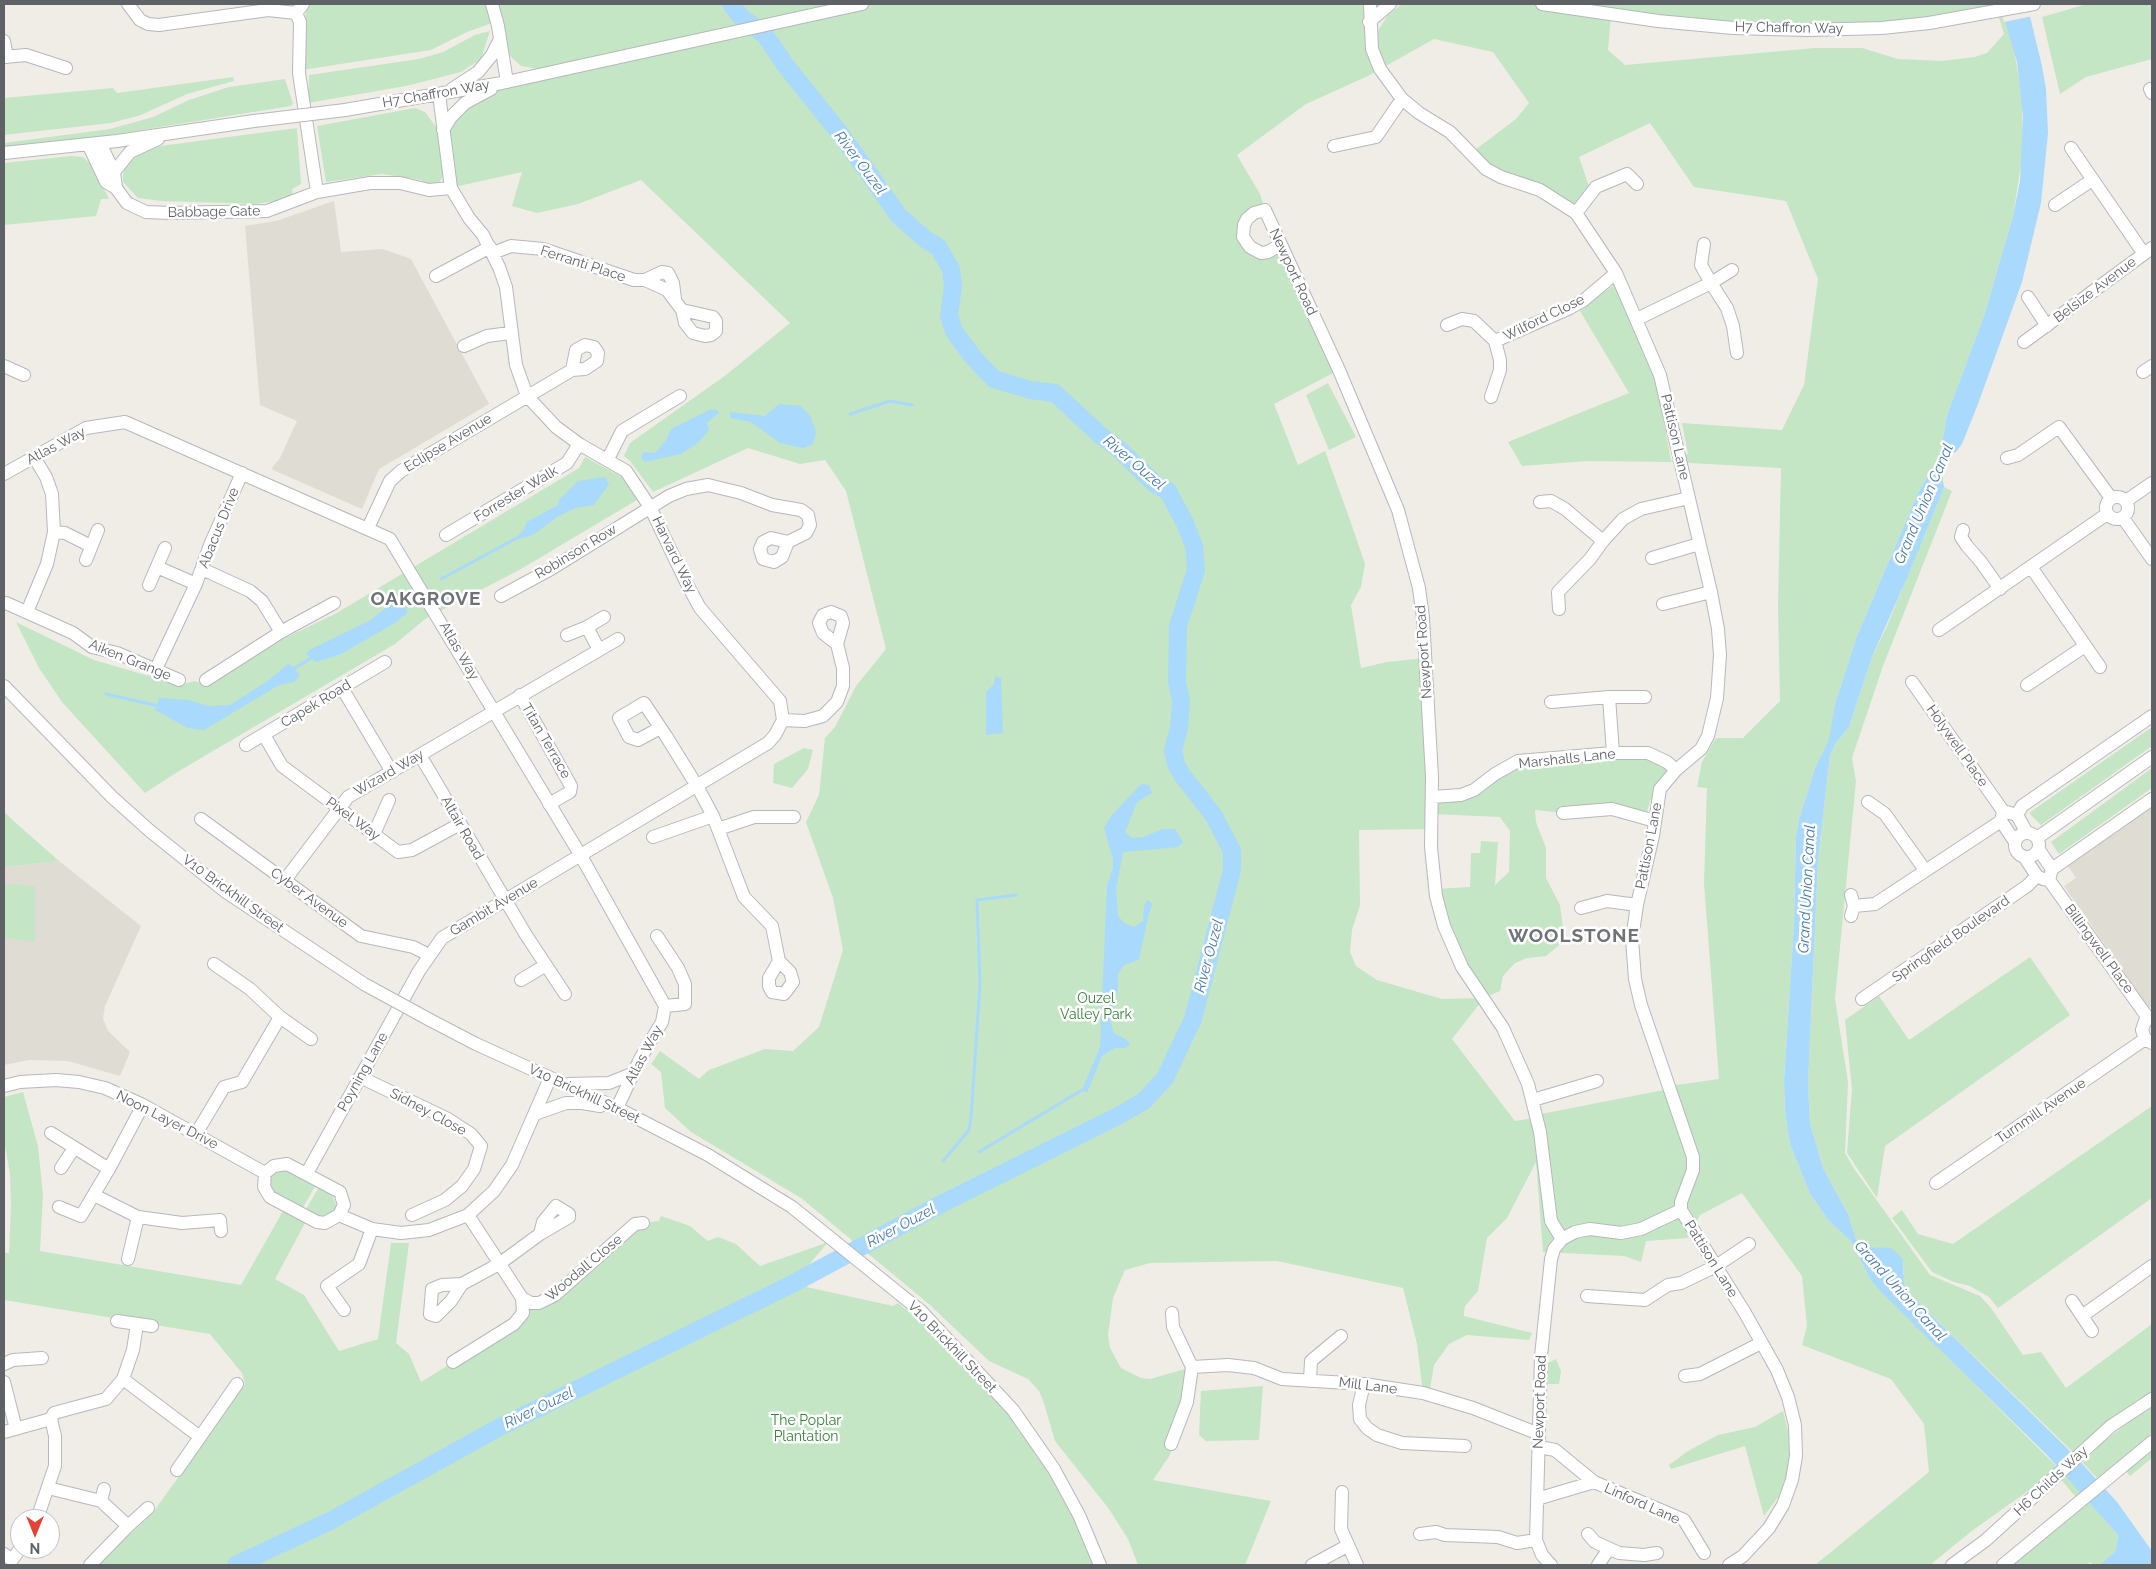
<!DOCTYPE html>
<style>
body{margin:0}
#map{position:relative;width:2156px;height:1569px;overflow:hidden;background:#f0ede6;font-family:Raleway,sans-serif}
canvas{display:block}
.frame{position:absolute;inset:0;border:5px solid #5e6266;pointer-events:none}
.north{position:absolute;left:10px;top:1509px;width:50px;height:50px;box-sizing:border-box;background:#fff;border:1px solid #bfc0c2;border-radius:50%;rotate:180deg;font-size:14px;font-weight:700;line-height:20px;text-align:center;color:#5e6266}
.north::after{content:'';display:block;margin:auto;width:18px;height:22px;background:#e54337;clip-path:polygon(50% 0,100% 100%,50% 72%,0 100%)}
</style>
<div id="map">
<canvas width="2156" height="1569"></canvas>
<div class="frame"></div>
<div class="north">N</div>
</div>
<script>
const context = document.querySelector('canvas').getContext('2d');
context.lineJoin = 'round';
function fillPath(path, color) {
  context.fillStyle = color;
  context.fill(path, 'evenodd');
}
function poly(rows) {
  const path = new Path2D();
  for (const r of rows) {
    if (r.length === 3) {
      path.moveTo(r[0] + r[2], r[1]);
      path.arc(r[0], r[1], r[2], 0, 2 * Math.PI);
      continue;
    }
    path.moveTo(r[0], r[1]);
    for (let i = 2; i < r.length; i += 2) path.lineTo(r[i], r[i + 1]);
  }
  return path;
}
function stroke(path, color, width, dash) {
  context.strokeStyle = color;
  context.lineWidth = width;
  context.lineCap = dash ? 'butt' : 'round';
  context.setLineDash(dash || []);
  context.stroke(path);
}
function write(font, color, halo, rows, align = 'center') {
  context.font = font + ' Raleway,sans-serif';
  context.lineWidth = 5;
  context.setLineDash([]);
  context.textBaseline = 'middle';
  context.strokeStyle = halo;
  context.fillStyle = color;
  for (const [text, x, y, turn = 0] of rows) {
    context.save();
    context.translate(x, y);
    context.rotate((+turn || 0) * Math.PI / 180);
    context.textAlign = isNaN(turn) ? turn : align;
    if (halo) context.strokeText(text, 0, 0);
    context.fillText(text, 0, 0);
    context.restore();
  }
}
const education = poly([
 [334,201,341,252,383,249,411,259,489,404,379,469,362,509,271,469,280,458,297,421,260,405,245,226,276,221],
 [2152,807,2152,1006,2148,1008,2064,886,2076,878,2068,866],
 [59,861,141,926,105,1006,103,1018,108,1031,130,1052,120,1076,68,1061,29,1060,4,1065,4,867]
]);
const green = poly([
 [307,4,487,4,492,23,467,32,431,50,302,70,302,42],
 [498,4,1370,4,1373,47,1379,29,1388,15,1402,4,2000,4,2012,39,2022,96,2023,151,2013,216,1984,316,1947,415,1940,455,1918,493,1857,636,1835,704,1830,740,1815,768,1799,819,1796,836,1794,923,1784,1080,1785,1111,1790,1144,1810,1194,1829,1221,1851,1241,1870,1279,2071,1481,2118,1535,2116,1550,2100,1565,2093,1565,2090,1562,2087,1565,2003,1565,2080,1502,2053,1470,2035,1486,1973,1530,1930,1565,1815,1565,1929,1472,1924,1424,1891,1379,1802,1345,1807,1326,1802,1276,1742,1193,1700,1215,1688,1238,1646,1241,1641,1262,1624,1256,1543,1252,1536,1162,1507,1218,1487,1238,1478,1291,1465,1306,1464,1312,1464,1316,1532,1333,1529,1340,1467,1335,1449,1344,1434,1365,1429,1395,1423,1393,1417,1344,1403,1288,1277,1261,1150,1263,1125,1270,1113,1298,1108,1335,1110,1348,1121,1368,1141,1378,1150,1379,1192,1367,1170,1455,1153,1480,1271,1501,1245,1565,1138,1565,1128,1539,1109,1509,1055,1441,1044,1403,1039,1391,1028,1379,989,1361,930,1305,801,1198,691,1132,665,1108,661,1072,651,1064,660,1051,699,1079,709,1070,765,1049,793,1051,819,1027,843,950,833,898,806,822,819,795,825,738,835,727,856,686,886,649,846,491,825,460,800,464,748,448,653,492,630,461,624,456,630,443,726,375,790,323,641,180,578,204,537,213,512,206,522,172,454,187,443,130,465,103,538,69,521,66,510,56],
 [1996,8,2004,34,1987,53,1975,57,1942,61,1898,59,1862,48,1815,48,1625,65,1608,50,1611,16,1658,21,1882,28],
 [1434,39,1493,52,1529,103,1516,119,1471,153,1501,177,1576,213,1591,192,1579,157,1650,123,1694,187,1786,201,1818,279,1804,385,1782,430,1682,423,1688,454,1671,461,1656,376,1615,284,1580,311,1629,393,1508,442,1522,466,1588,461,1671,462,1781,468,1778,606,1780,701,1743,738,1716,738,1702,762,1697,787,1707,788,1704,883,1719,1079,1669,1086,1669,1089,1541,1114,1537,1157,1533,1118,1515,1121,1452,1039,1484,998,1500,991,1503,976,1515,963,1527,958,1546,956,1558,946,1564,935,1560,905,1546,878,1546,848,1536,822,1535,810,1563,813,1628,812,1645,819,1650,801,1676,770,1648,753,1518,761,1451,797,1432,797,1426,658,1387,662,1361,668,1351,605,1361,587,1365,564,1350,520,1325,451,1298,465,1274,404,1339,370,1278,248,1250,248,1247,219,1265,210,1260,194,1237,155,1306,104,1368,76],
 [1432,814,1500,817,1510,831,1509,872,1495,885,1498,842,1481,841,1480,853,1471,853,1470,887,1435,889,1462,967,1484,998,1442,999,1377,980,1356,966,1350,952,1352,930,1360,905,1359,830,1431,829],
 [2087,4,2152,4,2152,59,2086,77,2060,94,2042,17],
 [490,31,481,59,461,72,406,86,308,103,309,75,419,59,443,52,475,35],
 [233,77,234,81,187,94,141,115,111,123,4,135,4,98,113,88,117,93],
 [285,79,293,104,291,106,79,140,4,148,4,143,110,129,153,117,189,100,229,87],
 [415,108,425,112,437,128,443,176,438,185,422,185,422,180,382,174,326,182,317,126],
 [297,128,301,184,292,189,293,195,276,201,256,204,161,201,138,198,123,182,123,173,128,161,139,153,160,146],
 [71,156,83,157,91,164,109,199,101,199,96,216,4,225,4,163],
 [1328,383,1356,437,1329,450,1306,395],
 [585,457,622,477,637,500,521,569,425,619,395,644,179,771,145,793,62,702,39,668,16,622,94,660,180,685,195,681,208,686,285,638,335,614,579,468],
 [1944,487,1952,491,1883,666,1852,758,1856,781,1835,999,1848,1082,1845,1153,1853,1167,1930,1275,1980,1296,1991,1308,2023,1355,2041,1352,2066,1388,2152,1324,2152,1399,2078,1457,1913,1297,1904,1284,1903,1260,1870,1248,1862,1247,1856,1239,1848,1214,1823,1168,1810,1123,1808,1084,1818,860,1830,755,1835,744,1849,727,1872,657,1887,626],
 [2152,727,2152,746,2041,825,2029,813],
 [804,748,813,750,808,769,792,788,773,783,774,764],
 [2152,768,2152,788,2059,854,2051,842],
 [4,812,17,824,59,861,4,867],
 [13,884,35,886,35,942,4,938,4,885],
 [2030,957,2070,1015,1885,1146,1877,1198,1847,1153,1852,1089,1845,1020,1879,996,1909,1040],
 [23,1092,38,1146,43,1195,40,1251,241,1285,283,1211,305,1223,275,1279,304,1295,339,1351,378,1339,391,1243,409,1243,396,1343,409,1354,421,1382,515,1324,524,1306,539,1303,643,1223,659,1221,661,1216,690,1226,708,1241,718,1237,736,1244,760,1266,823,1244,833,1236,793,1284,893,1306,898,1303,905,1309,922,1312,977,1369,1054,1469,1100,1565,96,1565,152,1514,245,1384,242,1373,210,1334,4,1300,4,1253,9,1253,11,1206,10,1174,4,1140,4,1097],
 [2152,1106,2152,1198,1998,1308,1989,1297,1970,1286,1954,1282,1932,1272,1892,1218,1902,1210,1918,1234,1953,1244],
 [287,1170,316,1185,302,1209,275,1195,269,1187,270,1177,275,1172],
 [319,1187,332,1195,336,1205,334,1212,323,1219,305,1211],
 [1556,1359,1561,1371,1559,1384,1547,1384,1545,1377,1548,1363],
 [1263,1386,1259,1440,1206,1441,1199,1435,1201,1391],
 [2152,1407,2152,1434,2097,1478,2083,1463,2100,1445,2130,1421],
 [1783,1411,1790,1438,1791,1463,1782,1492,1764,1516,1745,1446,1671,1469,1669,1465,1688,1451,1718,1435,1755,1427],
 [2152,1449,2152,1458,2130,1476,2126,1471]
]);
const water = poly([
 [2000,4,2027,4,2042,66,2046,89,2048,133,2041,203,2022,282,1978,404,1962,444,1956,452,1949,455,1941,470,1944,487,1938,502,1907,578,1872,657,1849,727,1835,744,1830,755,1818,860,1808,1084,1810,1123,1823,1168,1848,1214,1856,1239,1862,1247,1891,1248,1899,1255,1903,1260,1904,1284,1913,1297,2077,1458,2117,1502,2152,1551,2152,1565,2100,1565,2116,1550,2118,1535,2047,1455,1881,1292,1870,1279,1851,1241,1829,1221,1810,1194,1790,1144,1785,1111,1784,1080,1794,923,1796,836,1799,819,1815,768,1829,740,1835,704,1857,636,1918,493,1940,455,1947,415,1984,316,2013,216,2020,181,2023,117,2017,62],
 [779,404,801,406,810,416,816,432,813,444,803,448,780,443,751,422,730,418,730,412,765,416],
 [711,409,717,410,719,413,707,423,709,430,699,442,681,454,644,462,641,456,644,452,655,453,666,440,671,429],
 [605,477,609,484,594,505,576,508,557,517,533,535,512,541,522,532,527,522,558,505,559,500,578,481],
 [401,601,408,612,395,623,341,654,316,662,306,654,311,649,369,621,394,602],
 [289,663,300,675,294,682,279,685,204,730,188,728,155,710,159,698,189,700,208,706,230,705,269,680],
 [995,676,1001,678,1003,733,986,735,986,692,994,684],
 [1141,784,1149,785,1152,793,1137,802,1125,832,1132,838,1143,837,1163,829,1175,829,1183,842,1178,847,1123,852,1116,890,1118,916,1124,923,1134,927,1143,921,1144,906,1147,900,1153,904,1149,913,1139,959,1123,966,1118,974,1118,990,1110,1021,1114,1033,1127,1040,1130,1045,1125,1048,1115,1048,1102,1056,1087,1093,1082,1090,1100,1047,1107,886,1113,868,1113,859,1104,828,1111,816]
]);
const pier = poly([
 [1998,4,2029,4,2033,16,2004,22]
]);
const stream = poly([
 [850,414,890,401,912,405],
 [441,579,515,539],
 [400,606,410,600],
 [293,669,313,657],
 [106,694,159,706],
 [979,1152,1082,1090],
 [943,1161,969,1130,971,1118,980,984,977,900,1016,895]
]);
const river = poly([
 [236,1565,330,1521,498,1428,792,1284,941,1204,1116,1117,1144,1101,1165,1078,1193,1019,1232,870,1232,851,1214,816,1182,775,1176,764,1173,750,1179,728,1181,701,1177,682,1178,626,1196,570,1194,546,1185,523,1168,491,1155,484,1119,449,1100,435,1055,393,1030,390,994,379,972,356,954,331,949,316,953,286,951,269,938,247,925,239,899,216,839,132,786,66,765,35,741,17,731,4]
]);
const minor = poly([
 [128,4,140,20,148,24,159,25,268,10,296,13],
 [303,4,296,13,300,22,299,73,317,192,370,183,400,183,429,190,451,188],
 [492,4,498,26,507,82],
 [1370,4,1372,49,1380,69,1402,99,1419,113,1450,132,1486,169,1501,177,1540,190,1576,213,1616,273,1660,375,1711,592,1718,629,1720,655,1717,698,1708,736,1701,749,1676,770,1660,789,1653,836,1637,905,1632,939,1635,979,1641,1005,1693,1157,1693,1170,1681,1202,1681,1210,1745,1313,1777,1370,1788,1397,1795,1425,1796,1456,1792,1480,1783,1505,1769,1528,1743,1556,1729,1565],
 [1542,4,1658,21,1733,28,1807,30,1882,28,1929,23,2034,4],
 [1369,22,1390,4],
 [4,41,7,57],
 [4,57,26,55,66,68],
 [452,89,478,72,492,55,500,39],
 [2150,89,2152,93],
 [345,110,502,83,862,4],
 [443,130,451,117,465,103,491,89],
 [88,144,106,182,116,188,114,172,100,143],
 [1334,146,1376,137,1402,99],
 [2071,148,2144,254],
 [4,153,117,141,254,121],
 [114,172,130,152,158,139],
 [116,188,127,203,146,212,170,213,267,211,317,192],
 [2055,205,2092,180],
 [1576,213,1596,187,1627,174,1637,184],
 [1280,245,1268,252,1261,253,1250,247,1243,237,1244,225,1247,219,1254,213,1265,210,1339,370,1398,510,1419,588,1423,618,1432,777,1431,847,1436,896,1444,926,1462,967,1503,1028,1528,1084,1540,1132,1551,1221,1562,1239],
 [493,253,511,246,543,249,634,280,645,280,662,272,668,273,673,283,675,299],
 [1732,270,1711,283,1727,308,1733,326,1737,353],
 [436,276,490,247],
 [645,280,667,290,682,310,685,323,693,333,705,336,711,335,716,331,716,321,713,317,682,310],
 [2028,297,2047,326],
 [1637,319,1711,283,1701,265,1704,244],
 [1447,325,1462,319,1474,321,1495,341],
 [2024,342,2152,248],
 [464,346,487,336,510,333],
 [4,366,24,375],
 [2143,372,2152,366],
 [1491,397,1500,370,1500,360,1495,341,1570,308,1584,300,1616,273],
 [2007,458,2018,455,2059,427,2111,498],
 [608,459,622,431,680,396],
 [4,474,86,428,125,422,390,539,581,856,665,1006,662,1022,640,1059,617,1108],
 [2117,508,11],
 [2126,501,2152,483],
 [1540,502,1551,501,1565,509,1603,541],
 [2123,518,2152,559],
 [368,528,390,481,401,471,572,370,576,350,585,345,594,347,598,353,597,361,585,369,572,370],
 [1963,530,1961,537,1967,546,1981,562,2000,589],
 [54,532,65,533,91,546],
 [446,535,567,463,579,444],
 [1652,558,1699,544],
 [86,560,98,530],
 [2031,567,2100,667],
 [202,569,250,591,262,601,281,632],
 [196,584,210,545,242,473],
 [149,585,165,548],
 [501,596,551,569,669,496,686,489,708,485,741,493,772,505,801,510,808,515,810,525,806,533,788,542,782,557,774,562,763,559,760,549,763,542,771,538,788,542],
 [6,603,73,633,92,647,117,653,179,680],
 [1663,604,1711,592],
 [1559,609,1558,592,1590,559,1603,541,1623,519,1641,509,1689,498],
 [27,612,47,564,54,532,52,494,46,477,34,457],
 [587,627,599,650],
 [1939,630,2107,514],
 [567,635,587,627,604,617],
 [155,671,196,584,157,567],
 [206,680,281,632,334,603],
 [1912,682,2003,811],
 [2027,685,2085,646],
 [4,686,112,797,150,831,226,892,364,984],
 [342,688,392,772],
 [520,695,571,786,570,792,549,804],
 [1609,697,1645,697],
 [1551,702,1609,697,1613,753],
 [783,720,805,721,823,716,837,702,843,686,843,668,837,644,823,633,819,623,823,615,831,612,841,616,843,623,837,644],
 [660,728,638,740,629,737,619,718,644,703,666,736,697,786,713,816,744,897,772,926,779,961,790,972,793,982,784,994,772,992,769,986,769,978,779,961],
 [264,735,282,766,398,852,412,850,460,824],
 [246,745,385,662],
 [420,755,526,935,565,994],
 [1432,797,1461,795,1474,790,1495,774,1518,761,1613,753,1648,753,1667,762,1676,770],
 [1868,802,1885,814,1925,870],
 [1563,813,1612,809,1655,821],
 [2017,815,2022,806,2152,716],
 [201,819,361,936,413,947,429,955],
 [718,829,754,817,794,817],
 [2027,845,12],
 [374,834,389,800],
 [653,837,713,816],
 [2037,838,2152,757],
 [2015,842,2001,821,2003,811,2017,815,2027,833],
 [2025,858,2037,876,2043,879,2049,880,2052,869,2039,850],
 [2052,869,2152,799],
 [285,880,348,797,618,639],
 [2049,880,2148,1018],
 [1854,906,1875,904,2001,821],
 [1581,908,1607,901,1637,905],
 [1851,916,1854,906,1851,895],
 [657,936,678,968,685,984,685,1004,665,1006],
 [214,964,250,989,280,1017,311,1039],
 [521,980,546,965],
 [1862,999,2027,886,2037,876],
 [2152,1017,2145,1021,2142,1030,2145,1039,2152,1043],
 [430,1020,476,1044,617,1108,708,1155,792,1207,922,1312,1013,1410,1054,1469,1079,1515,1100,1565],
 [360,1077,448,1119,471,1134,481,1146,474,1169,462,1186,445,1200,412,1215],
 [569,1084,609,1083,634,1073],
 [4,1086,20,1082,56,1080,79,1082,105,1088,143,1105,265,1173],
 [1533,1100,1597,1081],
 [535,1114,566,1103,582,1103,600,1106],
 [51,1133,109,1169],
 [196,1134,224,1087,242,1082,280,1017],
 [287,1164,340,1192,344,1205,339,1215,325,1223,317,1222,270,1197,264,1187,265,1173,274,1166,287,1164],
 [61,1168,74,1148],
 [307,1173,419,971,442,938,768,743,775,735,783,720,780,701,700,608,687,584,650,507,626,471,579,444,556,427,527,396,516,365,506,287,499,267,483,235,469,218,451,188,439,94],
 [1936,1183,2145,1039],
 [94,1195,138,1217,182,1223,220,1220,221,1231],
 [59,1207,81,1216,109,1169,143,1105],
 [339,1215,372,1229,401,1233,429,1230,468,1215,494,1191,512,1165,550,1078],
 [468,1215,522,1298,531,1303,539,1303,555,1295,635,1224,643,1223],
 [128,1259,138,1217],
 [462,1284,442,1285,432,1289,430,1314,436,1316,451,1301,462,1284,499,1264,540,1234,569,1217,569,1214,556,1206,543,1222,540,1234],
 [1587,1296,1645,1300,1668,1285,1681,1283,1716,1266,1749,1244],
 [2072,1301,2092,1331],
 [344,1310,327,1286,359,1264,372,1229],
 [1172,1313,1173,1327,1192,1367],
 [2082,1316,2152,1266],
 [117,1321,152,1326],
 [453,1362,514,1324,523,1313,522,1298],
 [4,1364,13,1360,42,1358],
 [1685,1376,1700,1374,1761,1343],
 [123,1379,200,1437],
 [1310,1380,1311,1361,1341,1336],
 [4,1382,16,1429],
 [1364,1384,1359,1405,1360,1419,1367,1428,1377,1435,1402,1443,1465,1446],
 [4,1432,51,1419,54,1413,106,1399,123,1379,133,1350,137,1324],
 [1171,1444,1187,1402,1192,1367,1228,1365,1254,1368,1282,1379,1364,1384,1423,1393,1473,1408,1539,1434],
 [1539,1447,1555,1450,1594,1482,1684,1520,1704,1553],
 [177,1470,237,1384],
 [48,1488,101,1501,104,1489],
 [1342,1492,1341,1529,1357,1565],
 [1537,1499,1594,1482],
 [101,1501,128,1526,148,1508],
 [37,1519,55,1466,55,1436,51,1419],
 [1420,1534,1436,1532,1445,1535,1498,1537,1517,1543,1536,1540],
 [1588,1534,1595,1542,1619,1553,1644,1555,1657,1553],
 [4,1554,12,1560,20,1549],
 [90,1565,128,1526],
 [1312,1565,1347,1546],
 [1551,1565,1542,1555,1536,1540,1541,1356,1551,1259,1554,1249,1562,1239,1575,1232,1590,1229,1621,1233,1641,1229,1681,1210],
 [1598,1565,1608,1550],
 [1952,1565,1986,1540,2111,1426,2152,1399],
 [2003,1565,2152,1442]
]);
const minorBridge = poly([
 [254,121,345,110],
 [364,984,430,1020]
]);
const streetNames = [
 ["H7 Chaffron Way",1789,28,1],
 ["H7 Chaffron Way",436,94,-10],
 ["Babbage Gate",214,212,-1],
 ["Ferranti Place",583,264,18],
 ["Newport Road",1293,272,65],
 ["Belsize Avenue",2095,290,-37],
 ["Wilford Close",1544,318,-26],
 ["Pattison Lane",1675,437,77],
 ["Eclipse Avenue",448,443,-31],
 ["Atlas Way",56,446,-28],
 ["Forrester Walk",516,494,-31],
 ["Abacus Drive",219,528,-68],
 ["Robinson Row",576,552,-31],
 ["Harvard Way",674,555,64],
 ["Atlas Way",459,651,60],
 ["Newport Road",1424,652,-94],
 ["Aiken Grange",130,660,22],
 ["Capek Road",316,704,-31],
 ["Titan Terrace",546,741,60],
 ["Holywell Place",1957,746,55],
 ["Marshalls Lane",1567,759,-6],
 ["Wizard Way",389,773,-30],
 ["Pixel Way",353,819,36],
 ["Altair Road",462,828,60],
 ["Pattison Lane",1649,846,-79],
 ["V10 Brickhill Street",233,894,36],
 ["Cyber Avenue",309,898,36],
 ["Gambit Avenue",494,907,-31],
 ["Springfield Boulevard",1951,939,-35],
 ["Billingwell Place",2099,949,54],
 ["Atlas Way",644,1055,-62],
 ["Poyning Lane",363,1072,-61],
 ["V10 Brickhill Street",584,1094,25],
 ["Turnmill Avenue",2041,1111,-34],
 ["Sidney Close",428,1112,28],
 ["Noon Layer Drive",167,1120,27],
 ["Pattison Lane",1711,1259,58],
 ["Woodall Close",584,1268,-40],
 ["V10 Brickhill Street",952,1347,46],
 ["Mill Lane",1368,1386,7],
 ["Newport Road",1540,1402,-88],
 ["H6 Childs Way",2051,1481,-43],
 ["Linford Lane",1642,1504,24]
];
const parkNames = [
 ["Ouzel",1096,999],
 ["Valley Park",1096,1015],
 ["The Poplar",806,1421],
 ["Plantation",806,1437]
];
const waterNames = [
 ["River Ouzel",860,163,53],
 ["River Ouzel",1134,463,40],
 ["Grand Union Canal",1924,504,-67],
 ["Grand Union Canal",1807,889,-87],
 ["River Ouzel",1209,956,-75],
 ["River Ouzel",901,1226,-28],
 ["Grand Union Canal",1900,1291,48],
 ["River Ouzel",539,1408,-26]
];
const districtNames = [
 ["OAKGROVE",426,599],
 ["WOOLSTONE",1574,936]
];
fillPath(education, '#dfdcd4');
fillPath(green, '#c4e6c4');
fillPath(water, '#a9d9fd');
fillPath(pier, '#f0ede6');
stroke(stream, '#a9d9fd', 3);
stroke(river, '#a9d9fd', 18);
stroke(minor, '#b6b8bc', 14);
stroke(minor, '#fff', 12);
stroke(minorBridge, '#b6b8bc', 14, []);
stroke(minorBridge, '#fff', 12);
write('14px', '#5e6266', '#fff', streetNames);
write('14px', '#37833a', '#fff', parkNames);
write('italic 15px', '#457aaf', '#fff', waterNames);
context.letterSpacing = '1px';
write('bold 19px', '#6f7378', '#fff', districtNames);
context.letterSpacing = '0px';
</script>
